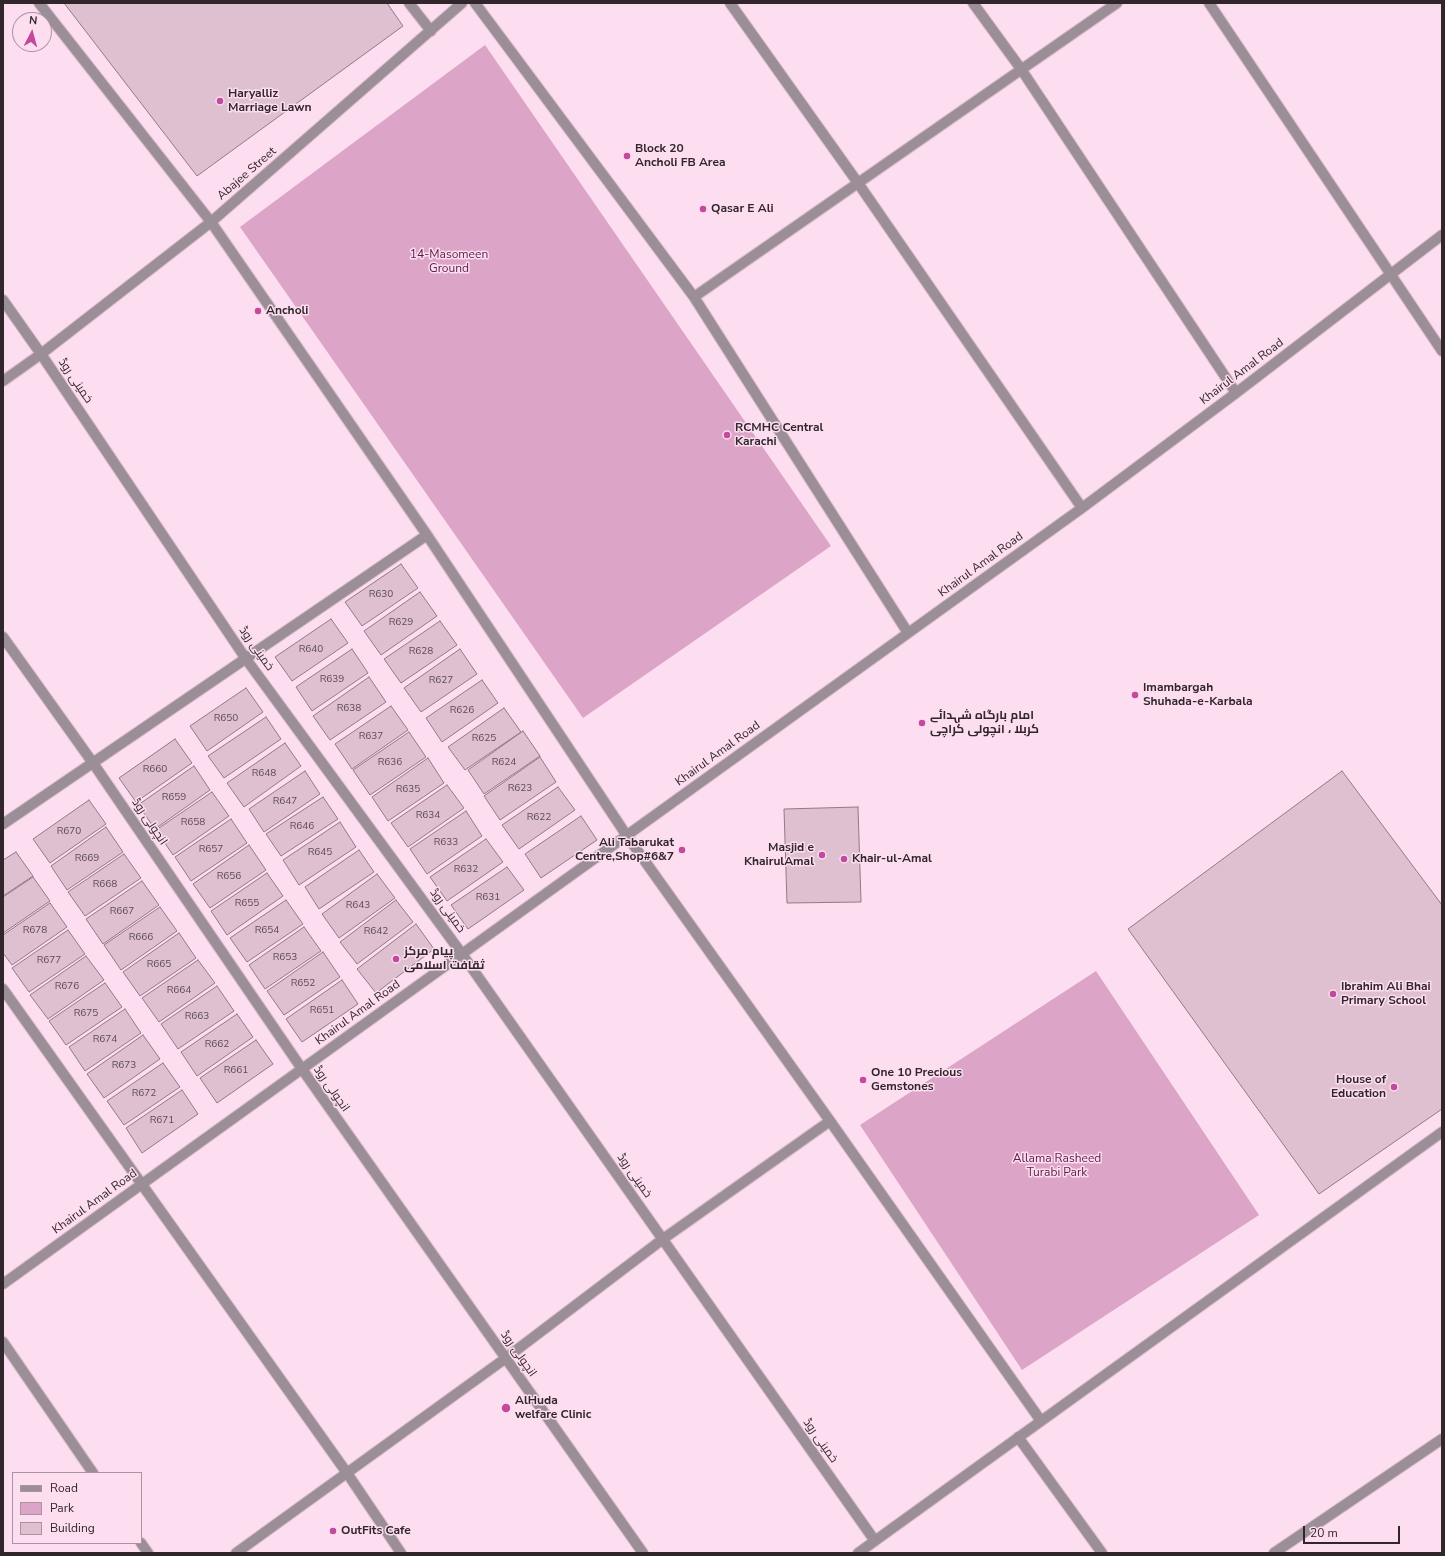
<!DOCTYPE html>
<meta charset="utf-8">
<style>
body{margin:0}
#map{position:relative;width:1445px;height:1556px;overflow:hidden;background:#fddef0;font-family:"Nunito Sans",sans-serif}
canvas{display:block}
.frame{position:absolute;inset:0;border:4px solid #31262c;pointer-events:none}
.legend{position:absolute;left:12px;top:1472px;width:130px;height:72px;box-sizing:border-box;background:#fddef0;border:1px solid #ab94a2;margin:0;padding:5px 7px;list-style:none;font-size:12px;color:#31262c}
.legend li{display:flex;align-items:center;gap:8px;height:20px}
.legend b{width:20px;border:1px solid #ab94a2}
.north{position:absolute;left:12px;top:12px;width:40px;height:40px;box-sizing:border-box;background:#fddef0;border:1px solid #ab94a2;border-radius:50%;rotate:6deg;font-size:11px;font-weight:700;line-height:16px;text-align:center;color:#31262c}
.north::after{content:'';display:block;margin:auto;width:14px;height:18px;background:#c3499c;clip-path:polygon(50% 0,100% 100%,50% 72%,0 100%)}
.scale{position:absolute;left:1303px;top:1526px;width:97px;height:18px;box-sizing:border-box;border:2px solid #31262c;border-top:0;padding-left:5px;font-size:12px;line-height:14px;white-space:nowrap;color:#31262c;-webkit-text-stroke:3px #fddef0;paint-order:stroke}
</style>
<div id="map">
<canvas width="1445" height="1556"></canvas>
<div class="frame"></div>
<ul class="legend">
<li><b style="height:5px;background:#9b8e96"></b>Road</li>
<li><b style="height:11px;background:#dca4c6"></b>Park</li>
<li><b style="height:11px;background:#dec0d1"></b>Building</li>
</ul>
<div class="north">N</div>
<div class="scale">20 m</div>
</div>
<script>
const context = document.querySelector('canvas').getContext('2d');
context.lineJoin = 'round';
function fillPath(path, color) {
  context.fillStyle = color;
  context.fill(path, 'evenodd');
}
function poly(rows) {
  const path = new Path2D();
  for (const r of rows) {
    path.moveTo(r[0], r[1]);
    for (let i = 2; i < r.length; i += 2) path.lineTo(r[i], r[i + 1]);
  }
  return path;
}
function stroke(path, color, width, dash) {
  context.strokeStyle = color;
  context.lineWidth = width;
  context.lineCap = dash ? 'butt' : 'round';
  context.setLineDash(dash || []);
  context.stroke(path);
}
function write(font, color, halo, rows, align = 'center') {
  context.font = font + ' "Nunito Sans",Cairo,sans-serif';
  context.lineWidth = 3;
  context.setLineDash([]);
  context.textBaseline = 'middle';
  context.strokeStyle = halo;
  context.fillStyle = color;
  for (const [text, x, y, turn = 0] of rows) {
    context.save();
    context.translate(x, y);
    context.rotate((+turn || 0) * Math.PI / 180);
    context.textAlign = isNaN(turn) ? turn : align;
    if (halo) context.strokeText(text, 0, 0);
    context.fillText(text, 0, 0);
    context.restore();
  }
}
const green = poly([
 [485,45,831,546,583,718,240,227],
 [1096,971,1259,1215,1022,1370,860,1125]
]);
const building = poly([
 [64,3,387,3,403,26,197,176,64,3],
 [401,564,418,588,362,626,345,602,401,564],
 [420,592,437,616,381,655,364,631,420,592],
 [331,619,348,643,292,681,275,657,331,619],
 [440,621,457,645,401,683,384,659,440,621],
 [352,649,368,673,312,711,296,687,352,649],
 [460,649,477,674,421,712,404,688,460,649],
 [369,677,386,702,330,740,313,716,369,677],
 [482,680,498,703,442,742,426,718,482,680],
 [246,688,263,712,207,751,190,726,246,688],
 [391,706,408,730,352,769,335,744,391,706],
 [504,708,521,732,465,770,448,747,504,708],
 [266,717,281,739,224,778,208,756,266,717],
 [523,731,540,756,484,794,468,770,523,731],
 [409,732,426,757,370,795,353,770,409,732],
 [175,739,192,763,136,802,119,778,175,739],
 [285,743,301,766,244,807,227,783,285,743],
 [540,757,556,782,500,820,484,796,540,757],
 [428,758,444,783,388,821,372,797,428,758],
 [194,766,210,790,155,829,138,805,194,766],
 [305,771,320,794,264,832,249,809,305,771],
 [1342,771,1442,905,1442,1109,1319,1194,1128,929,1342,771],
 [447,785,464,808,408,847,391,823,447,785],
 [558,787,575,810,519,849,502,825,558,787],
 [212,792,229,816,173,855,156,830,212,792],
 [323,797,338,819,281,856,266,834,323,797],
 [89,800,106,824,50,863,33,839,89,800],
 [858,807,861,902,787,903,784,809,858,807],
 [466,811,482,836,427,874,410,849,466,811],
 [581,816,597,840,541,878,525,854,581,816],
 [231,819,247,843,191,881,175,857,231,819],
 [340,822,356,847,299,885,283,860,340,822],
 [106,827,123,852,67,890,51,866,106,827],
 [486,839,503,862,447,901,430,877,486,839],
 [249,845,266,870,210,908,193,884,249,845],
 [359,850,374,872,319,909,305,887,359,850],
 [16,852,33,876,3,896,3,860,16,852],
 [124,854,141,878,85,916,68,892,124,854],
 [507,867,524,890,468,929,451,905,507,867],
 [267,873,283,896,227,935,211,911,267,873],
 [377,874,395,898,339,938,322,914,377,874],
 [33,877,50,901,3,933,3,897,33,877],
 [142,881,159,905,103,944,86,919,142,881],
 [286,900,303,924,247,962,230,938,286,900],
 [396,900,413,922,357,964,340,942,396,900],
 [50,903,67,927,12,965,3,953,3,935,50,903],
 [160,907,177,931,121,970,104,945,160,907],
 [416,924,434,949,376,993,357,969,416,924],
 [304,927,321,951,265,989,249,965,304,927],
 [68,930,85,954,29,992,12,968,68,930],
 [179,933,196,958,140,996,123,972,179,933],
 [323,952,340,977,284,1015,267,991,323,952],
 [86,956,104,980,48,1019,30,995,86,956],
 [198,960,215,983,159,1022,142,998,198,960],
 [342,980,358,1004,302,1042,286,1019,342,980],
 [105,983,122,1007,66,1045,49,1021,105,983],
 [217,986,234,1011,178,1049,161,1024,217,986],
 [125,1009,141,1033,85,1071,69,1047,125,1009],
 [237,1014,253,1037,197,1076,181,1052,237,1014],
 [143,1035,160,1059,104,1098,87,1074,143,1035],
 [256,1040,273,1064,217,1103,200,1078,256,1040],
 [163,1063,180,1087,124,1125,107,1101,163,1063],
 [182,1090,198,1114,142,1153,126,1128,182,1090]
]);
const minor = poly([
 [39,3,211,222,427,535,627,836,830,1121,1041,1421],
 [409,3,431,31],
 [475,3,694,297,908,633],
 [730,3,858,183,1082,508],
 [973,3,1021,69,1236,393],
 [1209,3,1442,351],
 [694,297,1117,3],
 [3,300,41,354,246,659,462,954,875,1541],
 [3,381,41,354,211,222,462,3],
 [3,637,93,763,302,1069,643,1553],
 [3,824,427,535],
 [3,989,347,1473,401,1553],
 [3,1284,1082,508,1236,393,1442,235],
 [3,1342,93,1473],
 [1018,1437,1102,1553],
 [141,1543,148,1553],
 [236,1553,506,1358,663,1239,830,1121],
 [858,1553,1442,1132],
 [1274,1553,1442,1439]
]);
const markers = [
 [220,101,4,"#c3499c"],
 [627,156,4,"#c3499c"],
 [703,209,4,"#c3499c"],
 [258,311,4,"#c3499c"],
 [727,435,4,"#c3499c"],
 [1135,695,4,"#c3499c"],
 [922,723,4,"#c3499c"],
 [682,850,4,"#c3499c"],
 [822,855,4,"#c3499c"],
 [844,859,4,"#c3499c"],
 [396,959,4,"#c3499c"],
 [1333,994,4,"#c3499c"],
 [863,1080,4,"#c3499c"],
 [1394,1087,4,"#c3499c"],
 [506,1408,5,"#c3499c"],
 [333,1531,4,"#c3499c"]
];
const numberNames = [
 ["R630",381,595],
 ["R629",401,623],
 ["R640",311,650],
 ["R628",421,652],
 ["R639",332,680],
 ["R627",441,681],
 ["R638",349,709],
 ["R626",462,711],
 ["R650",226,719],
 ["R637",371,737],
 ["R625",484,739],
 ["R636",390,763],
 ["R624",504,763],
 ["R660",155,770],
 ["R648",264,774],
 ["R623",520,789],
 ["R635",408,790],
 ["R659",174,798],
 ["R647",285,802],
 ["R634",428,816],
 ["R622",539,818],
 ["R658",193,823],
 ["R646",302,827],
 ["R670",69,832],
 ["R633",446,843],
 ["R657",211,850],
 ["R645",320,853],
 ["R669",87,859],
 ["R632",466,870],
 ["R656",229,877],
 ["R668",105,885],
 ["R631",488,898],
 ["R655",247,904],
 ["R643",358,906],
 ["R667",122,912],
 ["R678",35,931],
 ["R654",267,931],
 ["R642",376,932],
 ["R666",141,938],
 ["R653",285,958],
 ["R677",49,961],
 ["R665",159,965],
 ["R652",303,984],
 ["R676",67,987],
 ["R664",179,991],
 ["R651",322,1011],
 ["R675",86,1014],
 ["R663",197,1017],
 ["R674",105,1040],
 ["R662",217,1045],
 ["R673",124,1066],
 ["R661",236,1071],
 ["R672",144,1094],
 ["R671",162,1121]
];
const poiNames = [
 ["Haryalliz",228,94],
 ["Marriage Lawn",228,108],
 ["Block 20",635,149],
 ["Ancholi FB Area",635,163],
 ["Qasar E Ali",711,209],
 ["Ancholi",266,311],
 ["RCMHC Central",735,428],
 ["Karachi",735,442],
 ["Imambargah",1143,688],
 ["Shuhada-e-Karbala",1143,702],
 ["امام بارگاہ شہدائے",930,716],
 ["کربلا ، انچولی کراچی",930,730],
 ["Ali Tabarukat",674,843,"right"],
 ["Centre,Shop#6&7",674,857,"right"],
 ["Masjid e",814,848,"right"],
 ["KhairulAmal",814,862,"right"],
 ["Khair-ul-Amal",852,859],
 ["پيام مركز",404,952],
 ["ثقافت اسلامى",404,966],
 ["Ibrahim Ali Bhai",1341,987],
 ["Primary School",1341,1001],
 ["One 10 Precious",871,1073],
 ["Gemstones",871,1087],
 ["House of",1386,1080,"right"],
 ["Education",1386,1094,"right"],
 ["AlHuda",515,1401],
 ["welfare Clinic",515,1415],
 ["OutFits Cafe",341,1531]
];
const streetNames = [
 ["Abajee Street",247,174,-41],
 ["Khairul Amal Road",1242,372,-37],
 ["خمینی روڈ",75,381,56],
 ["Khairul Amal Road",981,565,-36],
 ["خمینی روڈ",256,649,55],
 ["Khairul Amal Road",718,754,-36],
 ["انچولی روڈ",149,822,56],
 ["خمینی روڈ",447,911,54],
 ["Khairul Amal Road",358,1013,-36],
 ["انچولی روڈ",331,1089,55],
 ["خمینی روڈ",634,1176,55],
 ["Khairul Amal Road",95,1202,-36],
 ["انچولی روڈ",518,1354,55],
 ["خمینی روڈ",820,1441,55]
];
const parkNames = [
 ["14-Masomeen",449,255],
 ["Ground",449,269],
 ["Allama Rasheed",1057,1159],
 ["Turabi Park",1057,1173]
];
fillPath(green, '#dca4c6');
fillPath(building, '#dec0d1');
stroke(building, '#937888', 1);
stroke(minor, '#d8bdcd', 12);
stroke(minor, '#9b8e96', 10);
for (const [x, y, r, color] of markers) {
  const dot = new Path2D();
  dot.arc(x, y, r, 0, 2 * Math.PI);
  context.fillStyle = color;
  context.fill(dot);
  stroke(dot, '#fddef0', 1.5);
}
write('10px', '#5c4c55', null, numberNames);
write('bold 12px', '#31262c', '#fddef0', poiNames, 'left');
write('12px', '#31262c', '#fddef0', streetNames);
write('12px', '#5c1a47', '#fddef0', parkNames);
</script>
